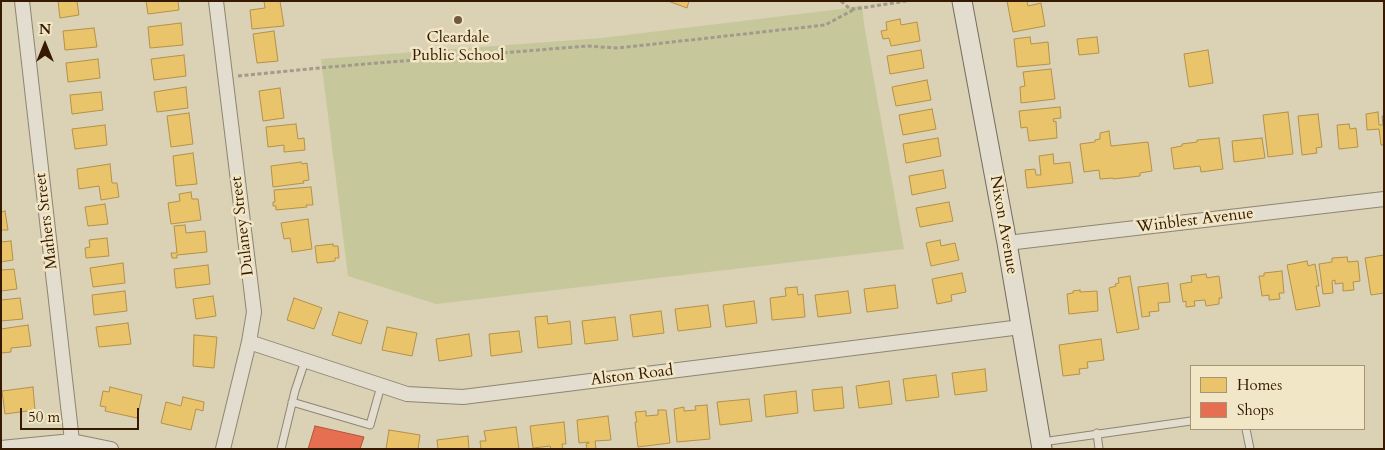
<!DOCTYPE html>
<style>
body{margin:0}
#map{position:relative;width:1385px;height:450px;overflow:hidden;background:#dbd1b5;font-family:Cardo,serif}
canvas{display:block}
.frame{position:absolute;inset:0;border:2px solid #351901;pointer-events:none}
.legend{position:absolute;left:1190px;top:365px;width:175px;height:65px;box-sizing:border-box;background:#f1e6c5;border:1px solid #a69477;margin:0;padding:6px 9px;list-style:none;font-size:15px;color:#351901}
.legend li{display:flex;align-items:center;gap:10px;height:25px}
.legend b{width:25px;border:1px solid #a69477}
.north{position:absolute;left:20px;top:20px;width:50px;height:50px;-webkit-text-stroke:4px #f1e6c5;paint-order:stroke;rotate:0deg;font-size:14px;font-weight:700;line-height:20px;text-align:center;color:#351901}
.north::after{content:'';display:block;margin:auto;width:18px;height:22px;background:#351901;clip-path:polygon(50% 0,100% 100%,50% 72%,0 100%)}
.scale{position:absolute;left:20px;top:408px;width:119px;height:22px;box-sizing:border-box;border:2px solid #351901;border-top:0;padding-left:6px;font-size:15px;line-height:18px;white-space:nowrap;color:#351901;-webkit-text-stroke:4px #f1e6c5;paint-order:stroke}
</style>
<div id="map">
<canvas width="1385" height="450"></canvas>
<div class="frame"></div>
<ul class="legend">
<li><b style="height:14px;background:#e9c46a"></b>Homes</li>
<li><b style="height:14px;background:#e76f51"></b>Shops</li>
</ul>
<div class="north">N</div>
<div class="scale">50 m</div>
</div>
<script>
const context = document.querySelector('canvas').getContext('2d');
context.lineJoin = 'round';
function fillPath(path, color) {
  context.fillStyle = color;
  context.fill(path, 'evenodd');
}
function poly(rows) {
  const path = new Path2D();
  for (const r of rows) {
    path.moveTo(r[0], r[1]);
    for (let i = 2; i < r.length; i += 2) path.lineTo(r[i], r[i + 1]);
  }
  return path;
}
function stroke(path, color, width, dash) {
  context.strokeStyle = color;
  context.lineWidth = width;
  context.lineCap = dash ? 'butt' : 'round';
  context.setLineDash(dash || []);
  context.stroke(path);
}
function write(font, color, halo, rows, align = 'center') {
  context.font = font + ' Cardo,serif';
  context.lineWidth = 5;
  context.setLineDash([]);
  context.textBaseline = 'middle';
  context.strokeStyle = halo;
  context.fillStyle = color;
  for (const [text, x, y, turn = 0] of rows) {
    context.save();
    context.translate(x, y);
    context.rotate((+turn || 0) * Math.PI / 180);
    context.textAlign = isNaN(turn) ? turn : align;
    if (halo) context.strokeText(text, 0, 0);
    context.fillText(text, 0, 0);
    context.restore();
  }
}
const green = poly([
 [862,5,864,24,904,249,436,304,348,276,321,59,602,38,849,8]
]);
const homes = poly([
 [58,1,77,1,79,15,60,18,58,1],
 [146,1,178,1,179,10,148,14,146,1],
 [264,1,280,1,284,26,252,29,250,10,265,8,264,1],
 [668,1,689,1,687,8,668,1],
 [1007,1,1027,1,1028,6,1041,3,1045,26,1013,32,1007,1],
 [900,19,901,25,917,22,920,41,891,46,889,38,883,39,881,31,887,30,886,22,900,19],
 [181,23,183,45,150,48,148,27,181,23],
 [94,28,97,47,65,50,63,31,94,28],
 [274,31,278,61,257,63,253,34,274,31],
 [1030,37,1031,44,1048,42,1050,64,1017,67,1014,39,1030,37],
 [1097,37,1099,53,1079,55,1077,39,1097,37],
 [921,50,924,68,890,74,887,56,921,50],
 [1208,50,1213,83,1189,87,1184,54,1208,50],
 [184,55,186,76,154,80,151,59,184,55],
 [98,59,100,78,68,82,66,63,98,59],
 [1051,69,1055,99,1021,103,1020,87,1025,86,1023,72,1051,69],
 [927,80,931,100,896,106,892,87,927,80],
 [186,87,188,108,157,112,154,92,186,87],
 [280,88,284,118,263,121,259,91,280,88],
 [101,92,103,110,72,114,70,95,101,92],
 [1060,107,1061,118,1053,119,1054,122,1056,121,1057,138,1029,141,1027,127,1021,128,1019,111,1060,107],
 [932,109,936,129,903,135,899,115,932,109],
 [1288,112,1293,154,1268,157,1263,115,1288,112],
 [1378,112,1379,125,1383,125,1382,116,1384,116,1384,145,1381,145,1379,129,1367,130,1366,114,1378,112],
 [189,113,193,144,171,147,167,116,189,113],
 [1318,114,1322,147,1316,148,1317,153,1302,155,1298,116,1318,114],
 [296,124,298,139,304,138,305,150,284,152,284,145,268,147,266,127,296,124],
 [1349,124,1350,129,1356,128,1358,147,1339,149,1337,125,1349,124],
 [105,125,107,145,75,149,72,129,105,125],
 [1109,131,1111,146,1148,142,1152,171,1140,173,1140,176,1113,179,1113,178,1100,179,1099,170,1084,172,1080,144,1095,142,1095,140,1100,139,1100,133,1109,131],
 [938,138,941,156,906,163,903,144,938,138],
 [1219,138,1223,169,1201,172,1200,166,1174,169,1171,148,1182,146,1182,144,1197,142,1197,140,1219,138],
 [1262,138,1265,158,1234,162,1232,141,1262,138],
 [193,153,197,184,176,186,173,156,193,153],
 [1053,154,1054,164,1070,162,1073,183,1027,188,1025,170,1035,169,1036,175,1041,175,1039,156,1053,154],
 [301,162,302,164,307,163,309,180,303,181,304,183,273,187,271,166,301,162],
 [110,164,112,183,117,183,119,197,101,200,99,186,79,189,77,169,110,164],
 [943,170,946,188,912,195,909,176,943,170],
 [311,187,313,205,306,205,307,207,276,210,276,206,273,206,273,202,275,202,274,190,311,187],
 [191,192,192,199,198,199,201,220,171,224,168,203,180,201,179,194,191,192],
 [949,202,953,221,920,227,916,208,949,202],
 [105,204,108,224,88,226,85,207,105,204],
 [5,211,8,230,1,230,1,212,5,211],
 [308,219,312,249,292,252,290,238,284,239,281,223,308,219],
 [185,225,186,233,205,231,207,252,177,255,177,258,172,258,171,253,177,253,174,226,185,225],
 [107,238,109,256,86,258,85,248,90,247,89,240,107,238],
 [940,240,941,246,955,243,959,260,931,266,926,243,940,240],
 [11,241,13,260,1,262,1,242,11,241],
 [333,244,333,246,338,246,339,258,335,258,335,261,317,263,315,246,333,244],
 [1384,255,1384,293,1371,295,1365,258,1384,255],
 [1347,257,1348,262,1358,261,1360,281,1353,282,1354,290,1343,291,1343,283,1335,284,1335,280,1332,281,1333,293,1323,294,1319,264,1332,262,1332,258,1347,257],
 [1307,261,1308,266,1315,264,1319,286,1316,286,1320,306,1296,310,1287,265,1307,261],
 [123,263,125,283,93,287,90,268,123,263],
 [208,265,210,284,176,288,174,269,208,265],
 [1,268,2,270,14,269,17,289,1,291,1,268],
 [1282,271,1284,293,1279,293,1280,299,1269,300,1269,295,1262,296,1259,276,1264,276,1264,273,1282,271],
 [962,273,966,292,951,295,952,301,937,304,932,279,962,273],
 [1206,274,1207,278,1219,276,1222,298,1219,298,1219,304,1206,306,1205,300,1194,301,1195,306,1186,307,1186,301,1183,302,1180,284,1192,282,1191,276,1206,274],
 [1130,276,1139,329,1117,333,1109,288,1116,286,1115,284,1119,283,1118,278,1130,276],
 [1168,283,1170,302,1158,303,1159,311,1149,312,1150,316,1142,317,1138,287,1168,283],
 [895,285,898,308,867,312,864,289,895,285],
 [797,287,798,295,803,294,805,317,772,320,770,298,786,296,785,288,797,287],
 [1080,290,1080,292,1097,291,1098,311,1069,314,1067,294,1073,293,1073,291,1080,290],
 [125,291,127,311,94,315,92,295,125,291],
 [848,291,851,313,818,317,815,295,848,291],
 [213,296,216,316,196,319,193,299,213,296],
 [20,298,23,319,1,321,1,300,20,298],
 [294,298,322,308,314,329,287,320,294,298],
 [754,301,757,323,726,327,723,305,754,301],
 [708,305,711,327,678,331,675,309,708,305],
 [661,311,664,333,633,337,630,315,661,311],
 [339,312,368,321,361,344,332,335,339,312],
 [547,316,548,324,570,321,572,344,538,348,535,317,547,316],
 [615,317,618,340,585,344,582,321,615,317],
 [128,323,131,344,99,347,96,327,128,323],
 [28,325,31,346,11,348,11,352,1,353,1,329,28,325],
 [387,327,417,333,412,356,382,350,387,327],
 [519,331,522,352,491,356,489,334,519,331],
 [469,334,472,356,439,361,436,339,469,334],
 [194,335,217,337,214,368,193,366,194,335],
 [1101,339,1104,360,1087,362,1088,368,1079,369,1080,374,1063,376,1059,345,1101,339],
 [985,369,987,391,955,395,952,373,985,369],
 [936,375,939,397,906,401,903,379,936,375],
 [889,381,892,404,859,408,856,386,889,381],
 [33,387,35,410,5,414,2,391,33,387],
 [110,387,142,395,137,418,105,411,106,407,100,406,103,391,109,392,110,387],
 [842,387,844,408,814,411,812,390,842,387],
 [796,391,798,413,766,417,764,395,796,391],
 [183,397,204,402,203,411,196,409,191,430,161,423,166,402,181,406,183,397],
 [749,399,752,421,720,425,717,402,749,399],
 [707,405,710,439,677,442,674,409,684,407,684,411,696,410,695,406,707,405],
 [658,410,666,410,670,443,638,447,635,422,637,422,635,412,646,411,646,416,658,415,658,410],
 [608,416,611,440,595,441,596,449,587,449,586,444,589,443,589,442,579,443,577,420,608,416],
 [564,422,566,444,562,444,563,449,551,449,550,446,533,448,530,426,564,422],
 [516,427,519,449,481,449,480,441,486,441,484,431,516,427],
 [389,430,420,435,418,449,386,449,389,430],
 [468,436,469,449,438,449,437,440,468,436]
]);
const shops = poly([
 [315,426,364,437,360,449,308,449,315,426]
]);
const path = poly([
 [841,1,849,8,855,9,906,1],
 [238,76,329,67,587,46,618,48,825,25,855,9]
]);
const lane = poly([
 [292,402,370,425,381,386],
 [1246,429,1250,449],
 [1097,433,1099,449],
 [1042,442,1191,421],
 [281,449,295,391,305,361]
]);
const street = poly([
 [22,1,72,441],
 [216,1,254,312,249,342,223,449],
 [1007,243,1384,199],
 [249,342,407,394,463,397,1021,327],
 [1,448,72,441,111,449]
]);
const secondary = poly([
 [962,1,1007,243,1042,449]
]);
const markers = [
 [458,20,5,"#6f5940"]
];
const poiNames = [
 ["Cleardale",458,38],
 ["Public School",458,56]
];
const streetNames = [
 ["Mathers Street",47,221,-97],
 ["Winblest Avenue",1195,221,-7],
 ["Nixon Avenue",1003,225,80],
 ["Dulaney Street",243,226,-97],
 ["Alston Road",632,376,-7]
];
fillPath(green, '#c7c79c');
fillPath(homes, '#e9c46a');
stroke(homes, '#b3914a', 1);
fillPath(shops, '#e76f51');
stroke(shops, '#b25539', 1);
stroke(lane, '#8f8572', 9);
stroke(street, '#8f8572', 16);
stroke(secondary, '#766c5b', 21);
stroke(path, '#a19a8d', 3, [4, 2.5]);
stroke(lane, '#e2ddce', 7);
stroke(street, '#e2ddce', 14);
stroke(secondary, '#e2ddce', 19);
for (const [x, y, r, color] of markers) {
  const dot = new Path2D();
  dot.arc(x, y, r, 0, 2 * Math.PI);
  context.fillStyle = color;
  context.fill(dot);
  stroke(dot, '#f1e6c5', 2);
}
write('16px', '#351901', '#f1e6c5', poiNames);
write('16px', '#351901', '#f1e6c5', streetNames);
</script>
